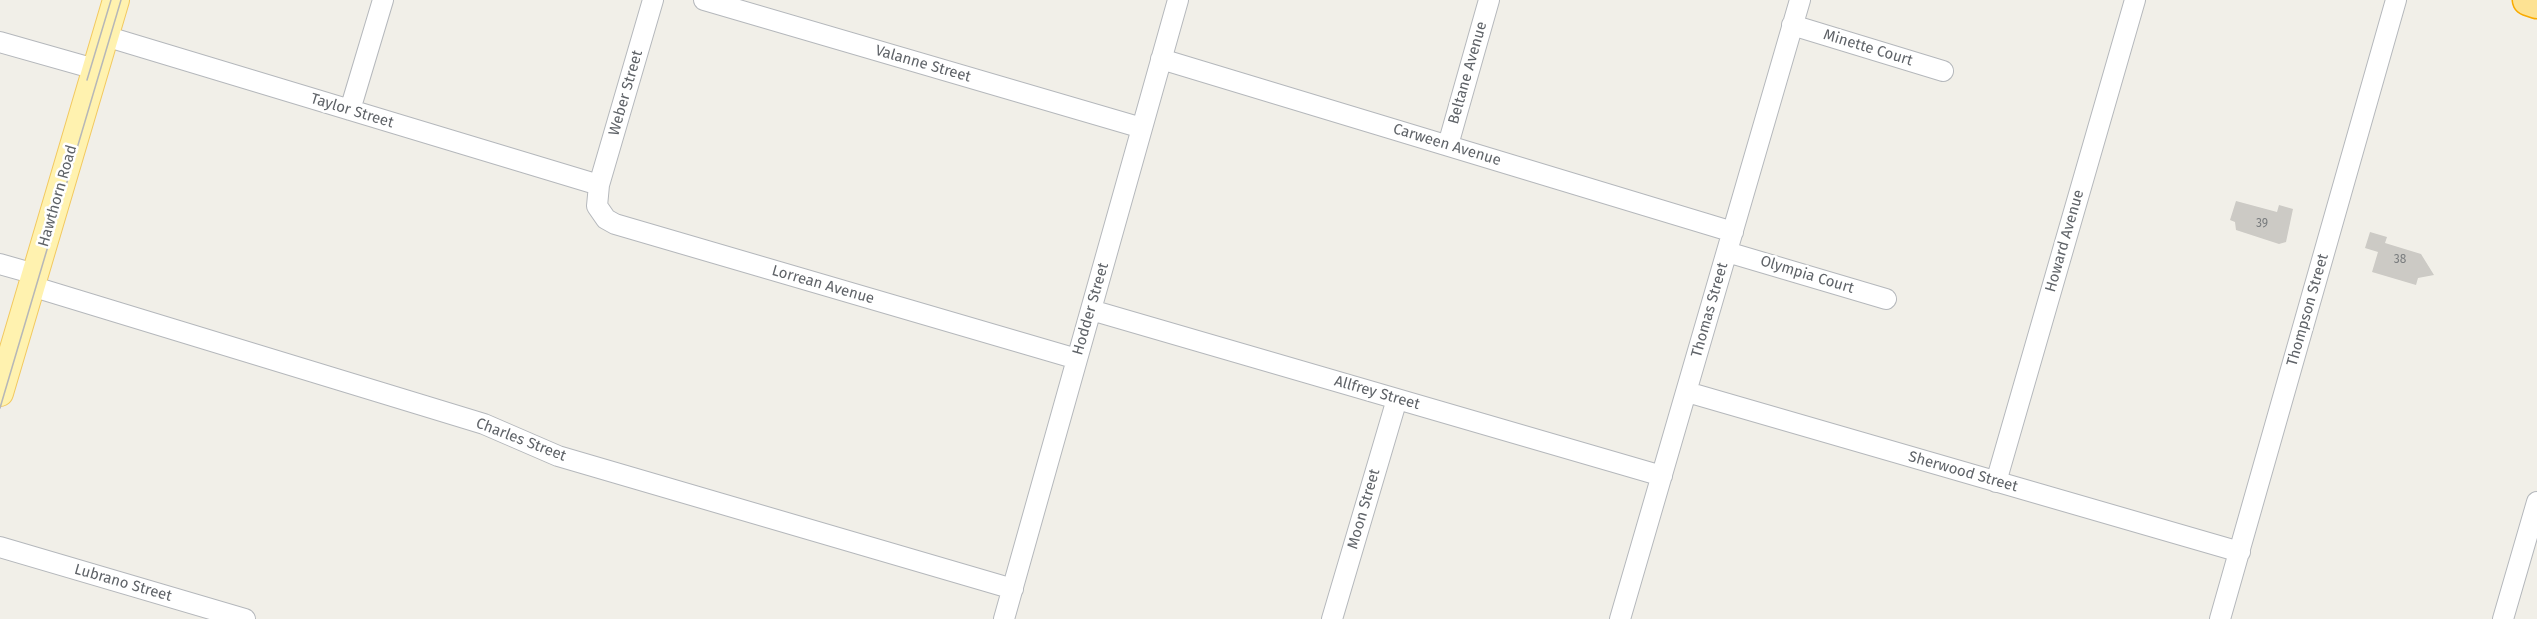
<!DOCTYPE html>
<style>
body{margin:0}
canvas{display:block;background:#f1efe8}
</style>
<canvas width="2537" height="619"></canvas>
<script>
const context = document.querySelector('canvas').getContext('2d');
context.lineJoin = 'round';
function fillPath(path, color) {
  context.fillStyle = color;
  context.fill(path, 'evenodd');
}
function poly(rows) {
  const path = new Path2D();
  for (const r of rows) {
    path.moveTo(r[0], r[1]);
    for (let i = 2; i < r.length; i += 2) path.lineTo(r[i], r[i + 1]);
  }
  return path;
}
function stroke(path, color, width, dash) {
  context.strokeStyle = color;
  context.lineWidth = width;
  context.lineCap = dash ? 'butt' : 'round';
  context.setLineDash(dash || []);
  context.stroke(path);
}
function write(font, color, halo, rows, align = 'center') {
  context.font = font + ' "Fira Sans",sans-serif';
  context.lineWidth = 5;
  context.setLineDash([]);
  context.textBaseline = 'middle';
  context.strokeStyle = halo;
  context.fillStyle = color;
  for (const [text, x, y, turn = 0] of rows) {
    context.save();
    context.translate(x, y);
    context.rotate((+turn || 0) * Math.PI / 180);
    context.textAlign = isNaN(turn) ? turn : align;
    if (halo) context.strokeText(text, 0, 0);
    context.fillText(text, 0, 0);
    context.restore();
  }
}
const building = poly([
 [2236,201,2277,212,2279,205,2293,209,2286,242,2279,244,2236,230,2235,222,2230,220],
 [2370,232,2387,237,2385,243,2421,254,2434,275,2418,278,2416,285,2372,272,2378,252,2365,248]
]);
const minor = poly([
 [653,0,599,185,597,206,606,219,615,224,1077,359],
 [704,0,1142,128],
 [1792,25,1943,71],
 [105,36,599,185],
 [0,42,95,69],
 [1161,59,1733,232],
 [350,110,383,0],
 [1448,145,1489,0],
 [1727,252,1886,299],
 [0,264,35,274],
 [31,286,484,424,558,456,1013,589],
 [1091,310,1662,476],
 [1687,392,2240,552],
 [1996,482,2135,0],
 [0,547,245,619],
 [1004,619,1178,0],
 [1332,619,1397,399],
 [1620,619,1800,0],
 [2220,619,2396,0],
 [2503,619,2537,502]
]);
const major = poly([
 [0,393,116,0]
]);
const highway = poly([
 [2528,0,2537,3]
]);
const tram = poly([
 [87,80,111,0],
 [0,408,121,0]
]);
const numberNames = [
 ["39",2262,224],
 ["38",2400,260]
];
const streetNames = [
 ["Minette Court",1868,48,17],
 ["Valanne Street",923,64,16],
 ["Beltane Avenue",1468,73,-74],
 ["Weber Street",626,93,-74],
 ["Taylor Street",352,111,17],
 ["Carween Avenue",1447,145,17],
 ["Hawthorn Road",58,196,-74],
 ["Howard Avenue",2065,241,-74],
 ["Olympia Court",1807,275,17],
 ["Lorrean Avenue",823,285,16],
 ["Hodder Street",1091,309,-74],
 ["Thomas Street",1710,310,-74],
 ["Thompson Street",2308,310,-74],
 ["Allfrey Street",1377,393,16],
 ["Charles Street",521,440,21],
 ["Sherwood Street",1963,472,16],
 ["Moon Street",1364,509,-74],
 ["Lubrano Street",123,583,16]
];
fillPath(building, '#cccac5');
stroke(minor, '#b5b8bc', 22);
stroke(major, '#f2c960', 28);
stroke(highway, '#f9ab00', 33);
stroke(minor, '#fff', 20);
stroke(major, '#fff2af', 26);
stroke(highway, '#fde293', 30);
stroke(tram, '#b6b7b8', 1.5);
write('12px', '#7a7d7f', null, numberNames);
write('15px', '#5f6368', '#fff', streetNames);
</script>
